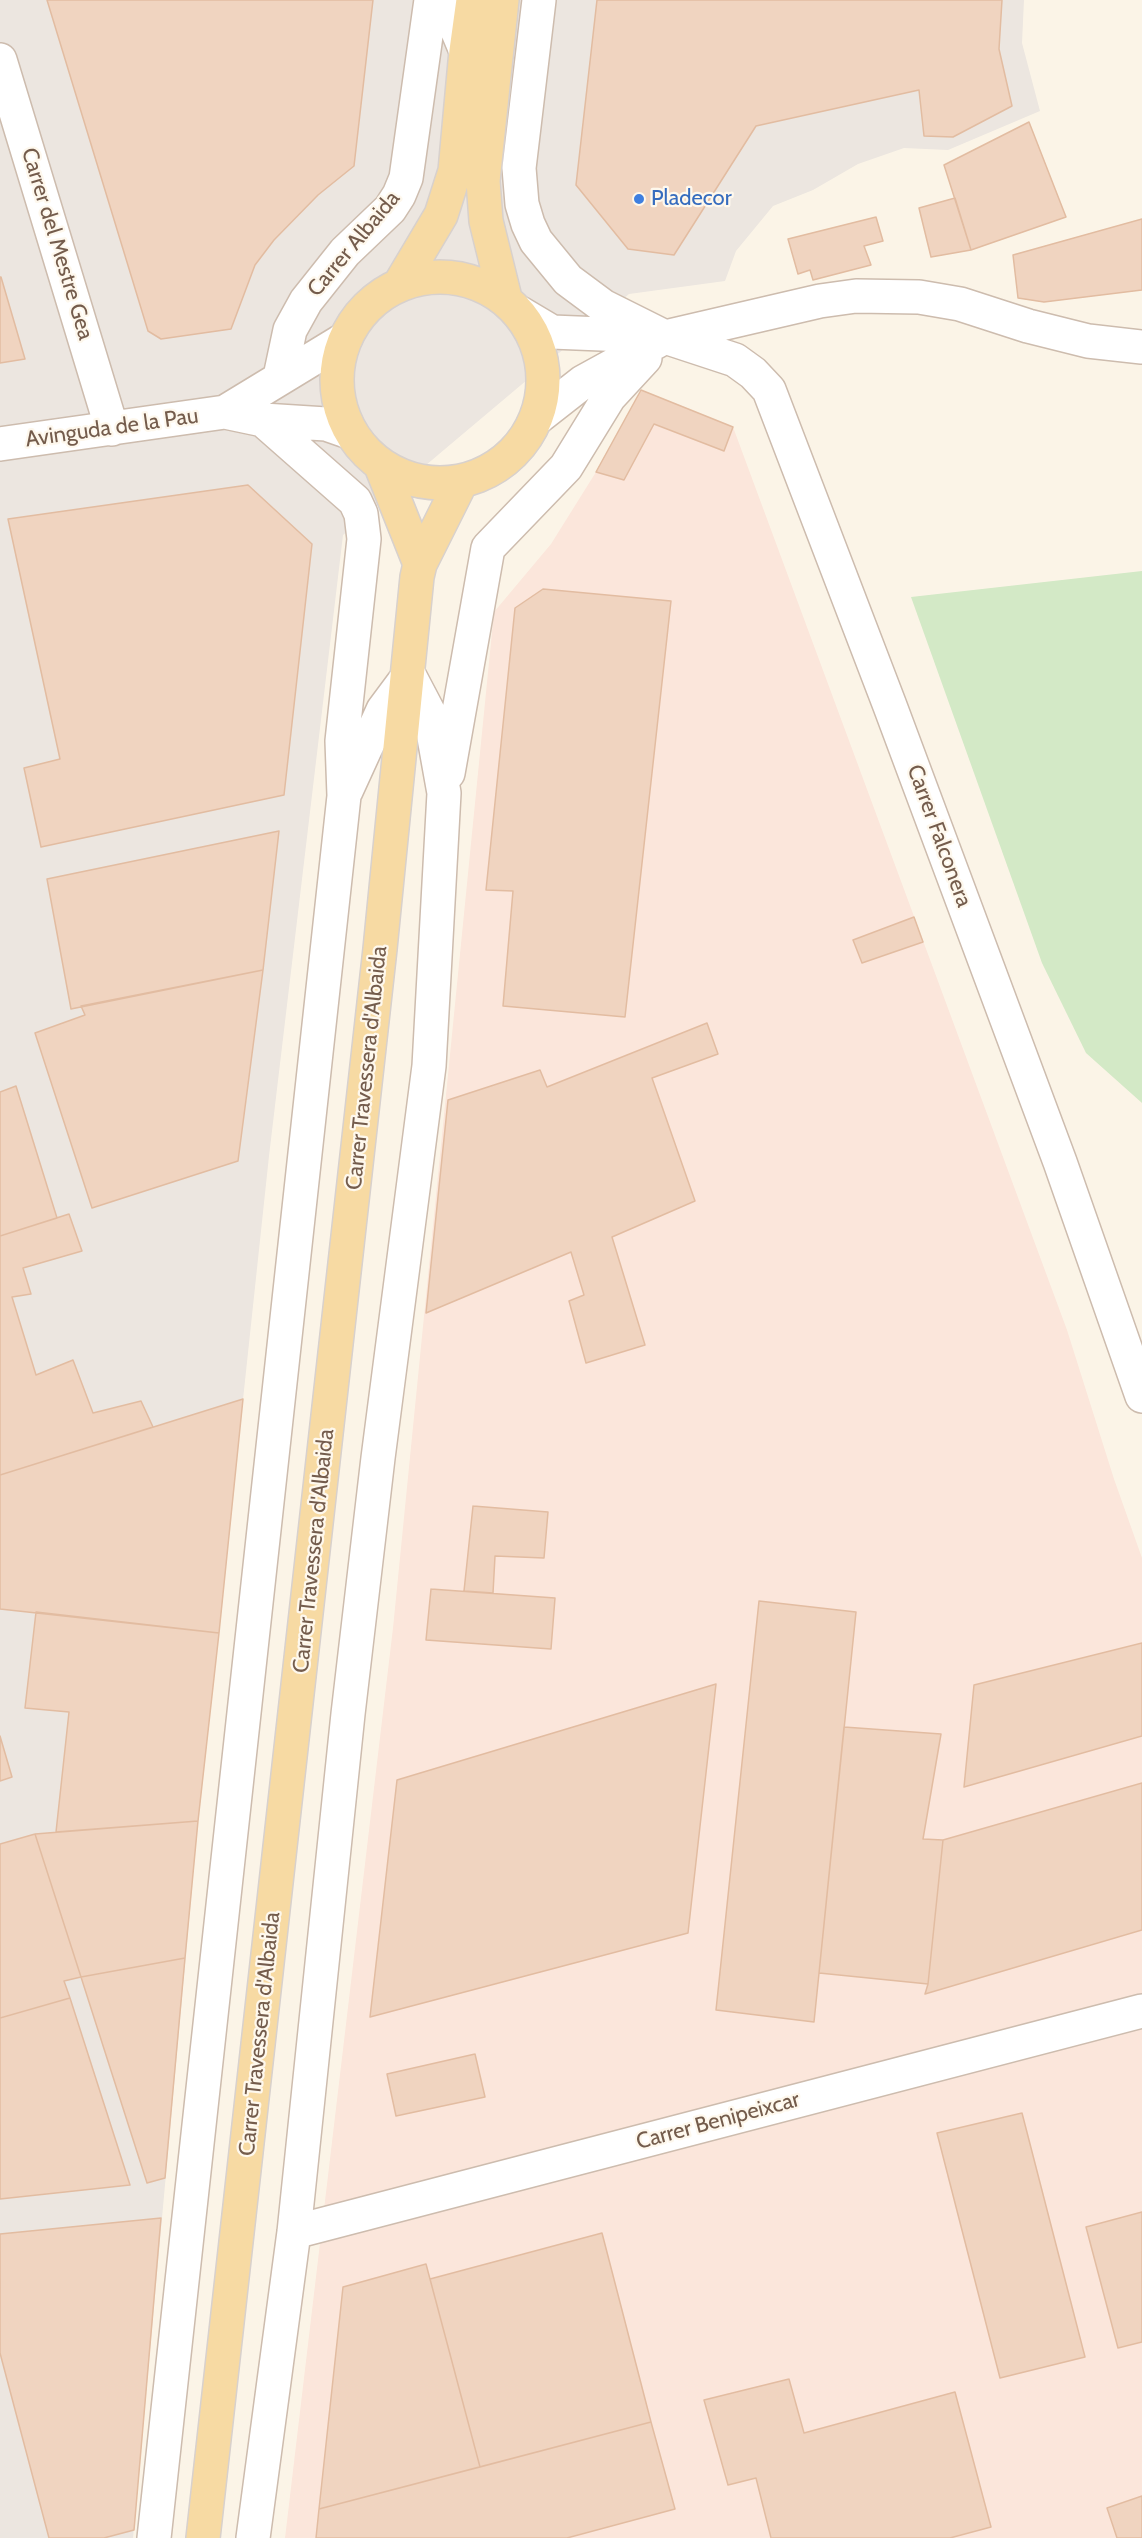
<!DOCTYPE html>
<style>
body{margin:0}
canvas{display:block;background:#fbf4e7}
</style>
<canvas width="1142" height="2538"></canvas>
<script>
const context = document.querySelector('canvas').getContext('2d');
context.lineJoin = 'round';
function fillPath(path, color) {
  context.fillStyle = color;
  context.fill(path, 'evenodd');
}
function poly(rows) {
  const path = new Path2D();
  for (const r of rows) {
    if (r.length === 3) {
      path.moveTo(r[0] + r[2], r[1]);
      path.arc(r[0], r[1], r[2], 0, 2 * Math.PI);
      continue;
    }
    path.moveTo(r[0], r[1]);
    for (let i = 2; i < r.length; i += 2) path.lineTo(r[i], r[i + 1]);
  }
  return path;
}
function stroke(path, color, width, dash) {
  context.strokeStyle = color;
  context.lineWidth = width;
  context.lineCap = dash ? 'butt' : 'round';
  context.setLineDash(dash || []);
  context.stroke(path);
}
function write(font, color, halo, rows, align = 'center') {
  context.font = font + ' Cabin,sans-serif';
  context.lineWidth = 4.5;
  context.setLineDash([]);
  context.textBaseline = 'middle';
  context.strokeStyle = halo;
  context.fillStyle = color;
  for (const [text, x, y, turn = 0] of rows) {
    context.save();
    context.translate(x, y);
    context.rotate((+turn || 0) * Math.PI / 180);
    context.textAlign = isNaN(turn) ? turn : align;
    if (halo) context.strokeText(text, 0, 0);
    context.fillText(text, 0, 0);
    context.restore();
  }
}
const commercial = poly([
 [641,390,733,427,1067,1330,1114,1479,1142,1558,1142,2538,285,2538,393,1628,494,612,551,544,596,472]
]);
const industrial = poly([
 [0,0,1024,0,1022,43,1040,111,948,150,904,148,858,164,813,190,773,206,736,251,725,281,629,294,343,535,269,1156,198,1821,133,2538,0,2538]
]);
const green = poly([
 [1142,571,1142,1103,1086,1053,1042,963,911,597]
]);
const building = poly([
 [47,0,373,0,354,166,318,195,274,240,255,265,231,329,161,339,148,331,47,0],
 [597,0,1002,0,999,49,1012,106,953,137,924,136,919,90,756,126,674,255,628,249,576,185,597,0],
 [1029,122,1066,217,971,250,944,165,1029,122],
 [955,198,971,250,931,257,919,208,955,198],
 [876,217,883,241,864,246,871,265,813,280,810,270,798,274,788,239,876,217],
 [1142,219,1142,290,1044,302,1018,298,1013,255,1142,219],
 [0,277,1,277,25,359,0,363,0,277],
 [641,390,733,427,724,451,654,424,624,480,596,472,641,390],
 [248,485,312,544,284,795,41,847,24,768,60,759,8,519,248,485],
 [543,589,671,601,625,1017,503,1006,513,891,486,890,515,608,543,589],
 [279,831,263,970,71,1009,47,879,279,831],
 [914,917,923,942,862,963,853,940,914,917],
 [263,970,238,1161,92,1208,35,1033,85,1015,81,1006,263,970],
 [707,1023,718,1054,652,1078,695,1201,612,1237,645,1345,586,1363,569,1301,584,1295,571,1252,426,1313,448,1100,540,1070,547,1087,707,1023],
 [16,1086,57,1218,0,1236,0,1092,16,1086],
 [69,1214,82,1251,23,1268,31,1294,12,1297,36,1375,73,1360,93,1413,141,1401,153,1427,0,1475,0,1236,69,1214],
 [243,1399,219,1633,0,1609,0,1475,243,1399],
 [473,1506,548,1512,544,1558,495,1556,493,1593,464,1591,473,1506],
 [431,1589,555,1598,551,1649,426,1640,431,1589],
 [759,1601,856,1612,814,2022,716,2010,759,1601],
 [36,1612,219,1633,198,1821,56,1832,69,1712,25,1708,36,1612],
 [1142,1643,1142,1736,964,1787,974,1685,1142,1643],
 [716,1684,688,1933,370,2017,397,1780,716,1684],
 [844,1727,941,1734,923,1839,943,1840,928,1984,819,1973,844,1727],
 [0,1736,12,1777,0,1781,0,1736],
 [1142,1783,1142,1930,925,1994,928,1984,943,1840,1142,1783],
 [198,1821,185,1958,81,1977,35,1834,198,1821],
 [35,1834,81,1977,64,1981,70,1998,0,2018,0,1844,35,1834],
 [185,1958,165,2178,147,2183,81,1977,185,1958],
 [70,1998,130,2185,0,2199,0,2018,70,1998],
 [475,2054,485,2097,396,2116,387,2074,475,2054],
 [1022,2113,1085,2357,1000,2378,937,2133,1022,2113],
 [1142,2212,1142,2342,1118,2348,1086,2227,1142,2212],
 [161,2218,134,2530,104,2538,49,2538,0,2353,0,2234,161,2218],
 [602,2233,651,2422,480,2467,430,2279,602,2233],
 [426,2264,480,2467,319,2509,343,2287,426,2264],
 [789,2379,804,2433,955,2392,991,2527,950,2538,771,2538,756,2478,728,2485,704,2400,789,2379],
 [651,2422,675,2509,567,2538,316,2538,319,2509,651,2422],
 [1142,2496,1142,2538,1117,2538,1107,2508,1142,2496]
]);
const minor = poly([
 [453,0,458,32,466,51],
 [539,0,519,168,522,204,528,224,536,241,568,280,603,306,665,337,735,360,753,373,769,390,890,706,1060,1162,1142,1396],
 [0,60,112,429],
 [520,313,552,332,651,336],
 [280,377,290,330,306,301,345,252,390,209,399,195,406,178,431,0],
 [225,412,345,339],
 [537,418,583,382,665,337,820,301,856,296,919,297,960,304,1028,326,1088,341,1142,347],
 [0,444,225,412,263,420,326,424,349,432],
 [448,773,488,548,566,467,609,397,645,358],
 [294,2232,1142,2011],
 [154,2538,344,796,342,741,364,539,361,514,355,501,263,420],
 [253,2538,294,2232,348,1714,378,1458,429,1066,444,793,430,715,409,675,383,710,346,791]
]);
const major = poly([
 [502,0,483,181,486,221,505,298],
 [440,380,103],
 [400,284,441,215,455,171,466,51,473,0],
 [381,466,420,564],
 [203,2538,380,949,417,577,420,564,461,482]
]);
const markers = [
 [639,199,6,"#3f7fe0"]
];
const shopNames = [
 ["Pladecor",651,199]
];
const streetNames = [
 ["Carrer del Mestre Gea",57,244,73],
 ["Carrer Albaida",354,244,-50],
 ["Avinguda de la Pau",112,428,-8],
 ["Carrer Falconera",939,836,70],
 ["Carrer Travessera d'Albaida",367,1068,-84],
 ["Carrer Travessera d'Albaida",314,1551,-84],
 ["Carrer Travessera d'Albaida",260,2034,-84],
 ["Carrer Benipeixcar",718,2121,-15]
];
fillPath(commercial, '#fbe6db');
fillPath(industrial, '#ece6e0');
fillPath(green, '#d3e9c6');
fillPath(building, '#f0d4c0');
stroke(building, '#e2bca1', 1.5);
stroke(minor, '#cdbcae', 36);
stroke(major, '#d8d1cd', 36);
stroke(minor, '#fff', 33);
stroke(major, '#f7daa3', 33);
for (const [x, y, r, color] of markers) {
  const dot = new Path2D();
  dot.arc(x, y, r, 0, 2 * Math.PI);
  context.fillStyle = color;
  context.fill(dot);
  stroke(dot, '#fef8ed', 2);
}
write('22px', '#366cbe', '#fef8ed', shopNames, 'left');
write('22px', '#745c4c', '#fef8ed', streetNames);
</script>
